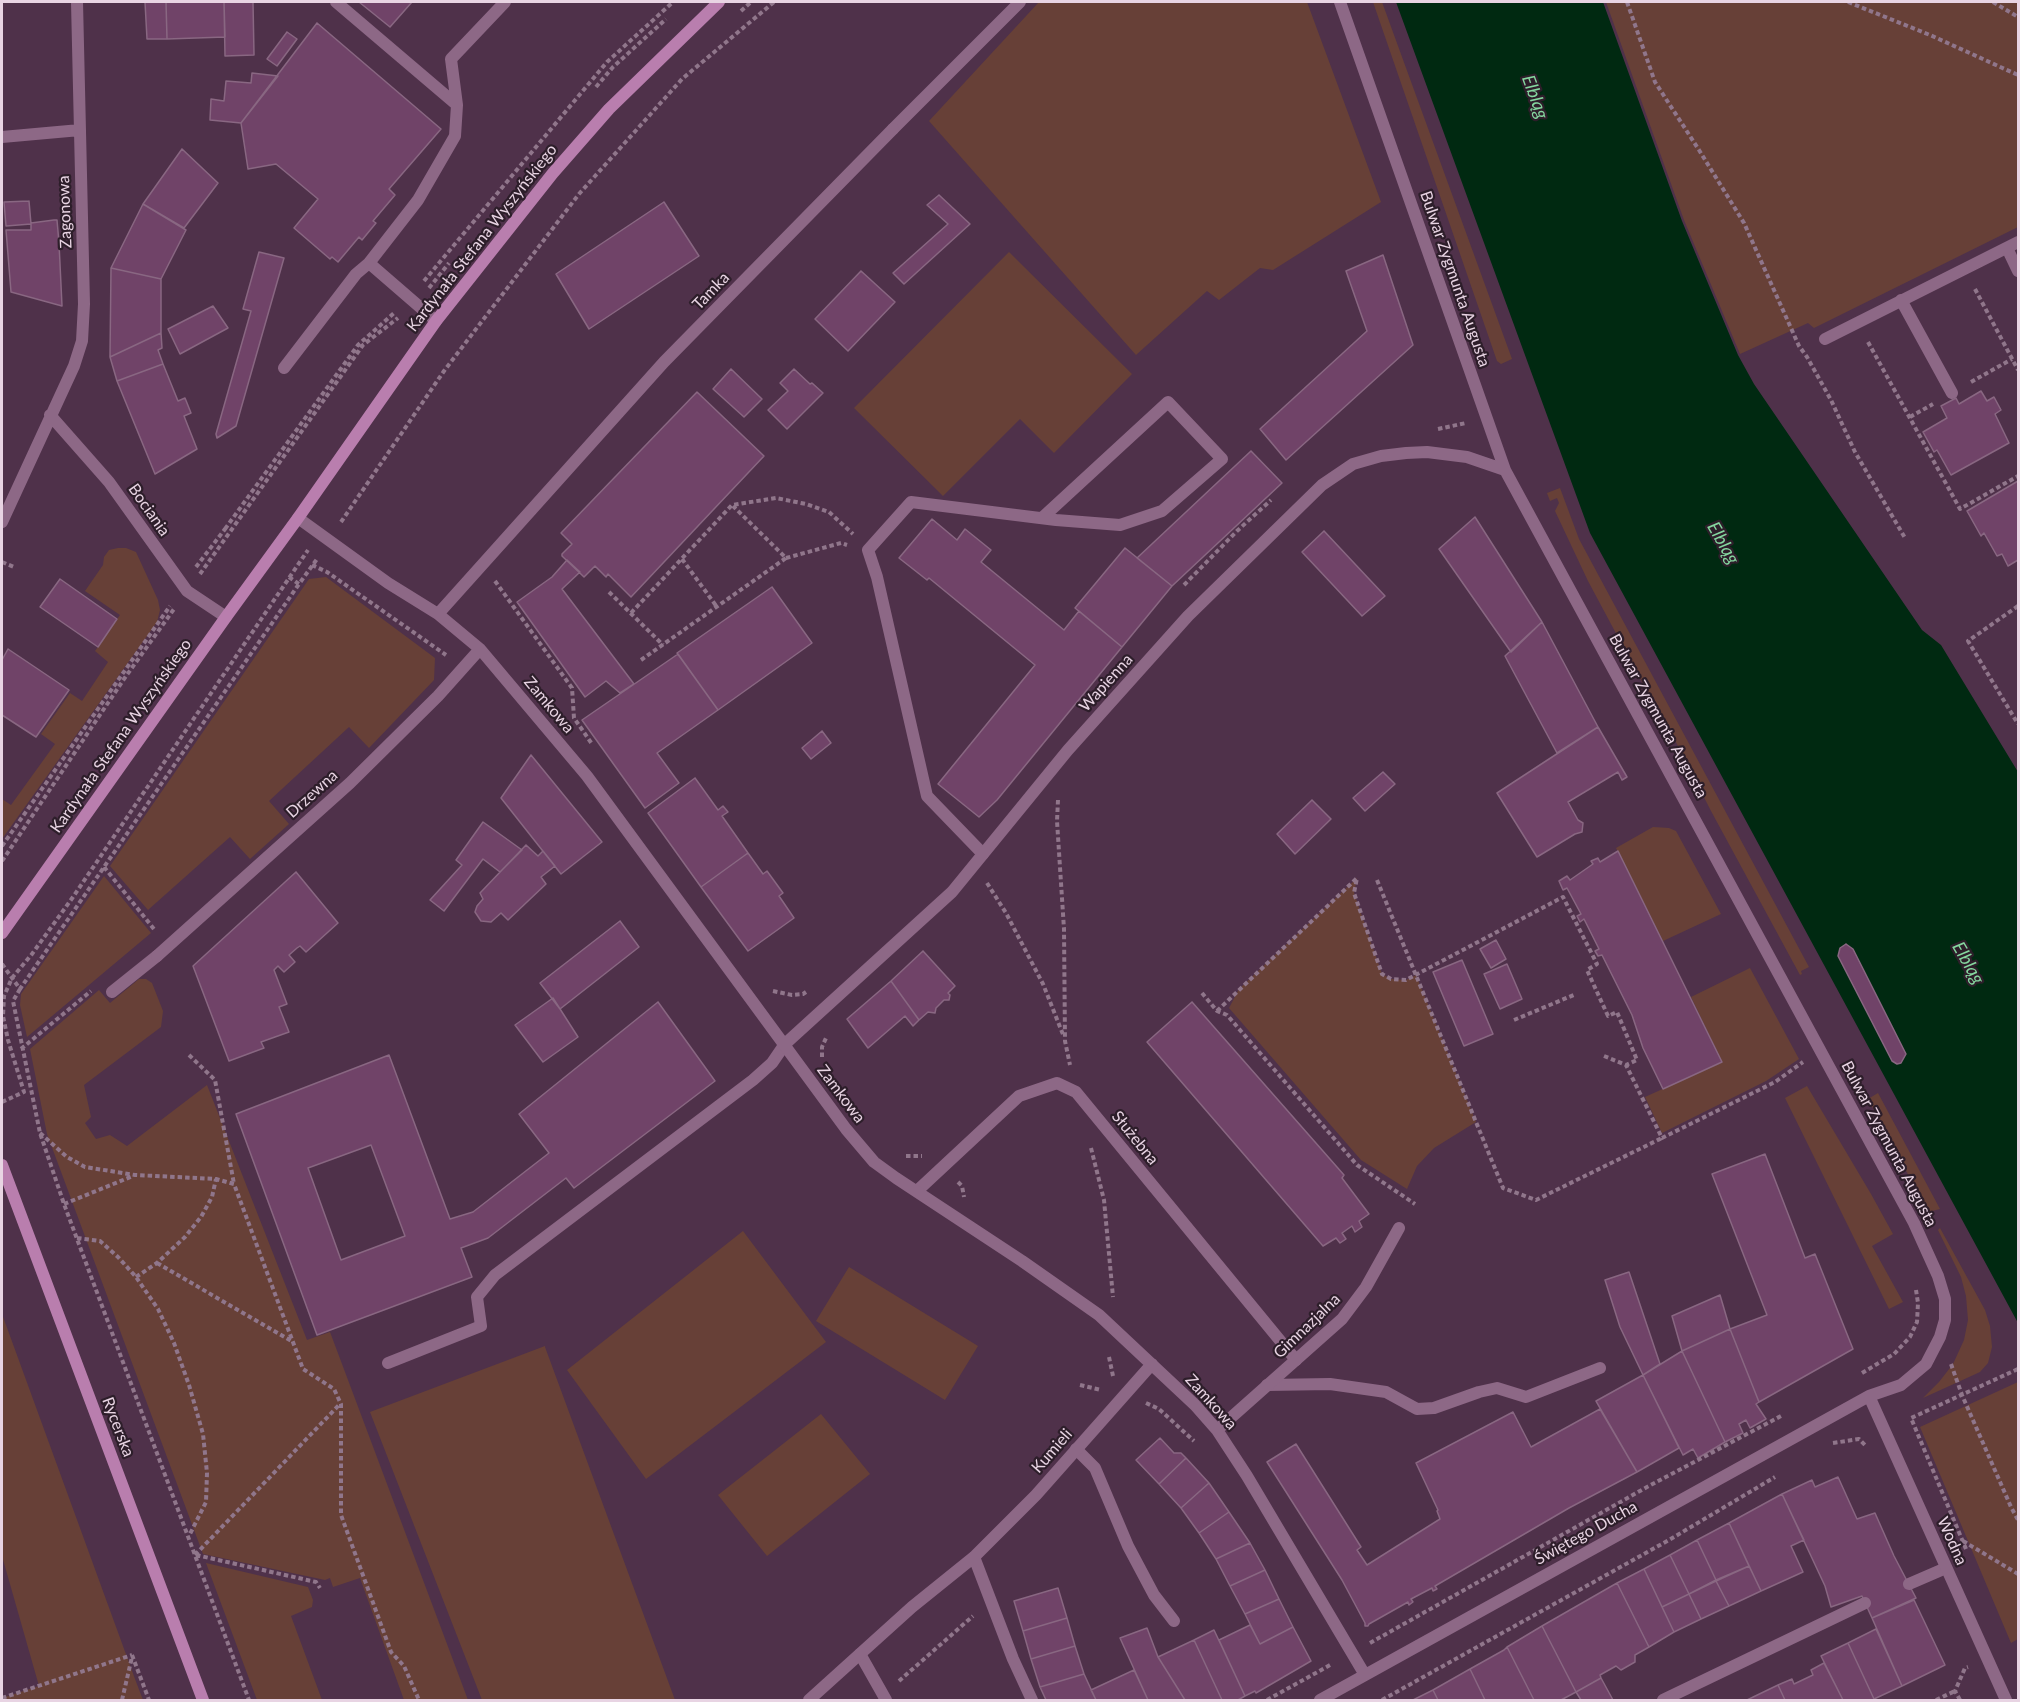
<!DOCTYPE html>
<meta charset="utf-8">
<style>
body{margin:0}
#map{position:relative;width:2020px;height:1702px;overflow:hidden;background:#4f314a;font-family:Lato,sans-serif}
canvas{display:block}
.frame{position:absolute;inset:0;border:3px solid #e8d4e3;pointer-events:none}
</style>
<div id="map">
<canvas width="2020" height="1702"></canvas>
<div class="frame"></div>
</div>
<script>
const context = document.querySelector('canvas').getContext('2d');
context.lineJoin = 'round';
function fillPath(path, color) {
  context.fillStyle = color;
  context.fill(path, 'evenodd');
}
function poly(rows) {
  const path = new Path2D();
  for (const r of rows) {
    path.moveTo(r[0], r[1]);
    for (let i = 2; i < r.length; i += 2) path.lineTo(r[i], r[i + 1]);
  }
  return path;
}
function stroke(path, color, width, dash) {
  context.strokeStyle = color;
  context.lineWidth = width;
  context.lineCap = dash ? 'butt' : 'round';
  context.setLineDash(dash || []);
  context.stroke(path);
}
function write(font, color, halo, rows, align = 'center') {
  context.font = font + ' Lato,sans-serif';
  context.lineWidth = 4.5;
  context.setLineDash([]);
  context.textBaseline = 'middle';
  context.strokeStyle = halo;
  context.fillStyle = color;
  for (const [text, x, y, turn = 0] of rows) {
    context.save();
    context.translate(x, y);
    context.rotate((+turn || 0) * Math.PI / 180);
    context.textAlign = isNaN(turn) ? turn : align;
    if (halo) context.strokeText(text, 0, 0);
    context.fillText(text, 0, 0);
    context.restore();
  }
}
const green = poly([
 [1039,2,1307,2,1381,202,1273,270,1260,268,1219,300,1207,291,1136,355,929,121],
 [1373,2,1382,2,1512,359,1501,364,1497,361],
 [1606,2,2018,2,2018,227,1814,328,1808,323,1740,354,1684,220],
 [1009,252,1132,374,1054,453,1020,419,943,496,854,408],
 [1560,488,1579,539,1809,967,1801,971,1802,974,1800,975,1711,811,1653,697,1650,697,1588,581,1555,511,1559,503,1557,498,1550,501,1547,493],
 [118,548,126,548,136,552,158,600,160,610,157,622,2,839,2,799,11,805,55,744,41,734,70,693,82,701,108,662,95,651,120,615,85,591,103,565,104,557,109,550],
 [326,577,435,658,434,680,369,748,349,727,269,801,289,824,250,859,230,837,148,910,110,866,309,579],
 [1653,827,1669,828,1676,831,1721,914,1663,941,1616,848],
 [104,876,151,933,27,1037,20,1005,21,994],
 [1357,878,1354,893,1382,974,1391,979,1406,980,1416,975,1476,1122,1434,1148,1417,1166,1407,1189,1361,1160,1229,1008,1239,989],
 [1750,968,1799,1059,1766,1081,1662,1133,1645,1097,1722,1062,1691,997],
 [139,979,146,979,152,983,163,1011,161,1027,84,1085,91,1117,85,1123,96,1139,110,1135,127,1146,207,1085,307,1340,330,1332,468,1700,404,1700,360,1578,333,1587,330,1578,325,1580,203,1554,47,1134,30,1049,99,990,110,1003],
 [1807,1086,1871,1194,1893,1234,1872,1246,1903,1302,1889,1309,1785,1098],
 [1878,1093,1940,1209,1928,1212,1868,1099],
 [1940,1228,1985,1310,1990,1326,1992,1347,1988,1363,1980,1372,1923,1398,1939,1382,1953,1364,1964,1340,1968,1320,1966,1296,1961,1277,1938,1230],
 [743,1231,826,1342,646,1479,567,1370],
 [849,1267,978,1346,945,1400,816,1321],
 [2,1314,135,1679,143,1700,2,1700,2,1698,39,1686,2,1556],
 [545,1346,545,1347,675,1700,482,1700,370,1412],
 [2018,1382,2018,1639,2011,1643,1920,1427],
 [821,1414,870,1474,767,1556,718,1495],
 [206,1563,308,1587,313,1600,312,1607,291,1616,322,1700,257,1700]
]);
const water = poly([
 [1396,2,1603,2,1682,221,1738,355,1754,384,1922,630,1941,645,2018,772,2018,1323,1590,533]
]);
const building = poly([
 [145,2,166,2,167,39,147,39,145,2],
 [166,2,224,2,225,37,167,39,166,2],
 [224,2,253,2,254,55,225,56,224,2],
 [359,2,412,2,390,27,359,2],
 [317,23,441,129,389,189,395,195,373,221,376,223,362,240,359,237,338,262,332,257,330,259,294,228,318,199,276,164,248,169,241,123,317,23],
 [287,32,297,39,277,66,267,59,287,32],
 [252,73,278,76,241,123,210,120,211,99,224,101,226,81,251,83,252,73],
 [182,149,218,183,184,228,143,204,182,149],
 [939,195,970,224,904,284,893,273,948,224,927,205,939,195],
 [29,201,31,224,6,226,4,202,29,201],
 [664,202,699,256,589,329,556,274,664,202],
 [143,204,186,230,161,279,111,268,143,204],
 [54,220,57,220,59,243,62,306,11,292,6,230,31,230,31,223,54,220],
 [259,252,284,258,236,426,217,438,216,434,251,311,243,309,259,252],
 [1383,255,1413,345,1286,460,1260,429,1367,331,1346,271,1383,255],
 [111,268,161,279,161,333,110,357,111,268],
 [861,271,895,302,848,351,815,319,861,271],
 [213,306,228,328,180,354,168,329,213,306],
 [161,333,162,348,158,350,163,364,117,381,110,357,161,333],
 [163,364,178,401,185,398,191,413,184,416,197,449,155,474,117,381,163,364],
 [731,369,762,399,744,417,713,389,731,369],
 [794,369,810,384,812,383,823,393,787,429,768,410,788,391,780,383,794,369],
 [1981,391,1987,401,1994,397,2001,410,1995,414,2009,443,1951,475,1937,450,1934,452,1923,432,1947,418,1941,406,1956,398,1959,404,1981,391],
 [697,392,764,456,631,597,608,574,606,577,595,566,584,577,562,556,562,554,572,544,561,533,697,392],
 [1251,451,1282,483,1172,586,1137,558,1251,451],
 [2018,481,2018,560,2008,566,2002,554,1997,556,1984,533,1981,536,1967,511,2018,481],
 [1475,517,1542,622,1511,652,1439,549,1475,517],
 [932,519,957,540,965,529,991,550,981,562,1064,630,1079,611,1122,647,997,800,979,817,938,784,1035,665,929,578,927,580,899,558,932,519],
 [1324,531,1385,596,1362,616,1302,552,1324,531],
 [1125,548,1172,586,1122,647,1075,608,1125,548],
 [567,560,580,572,562,589,634,684,620,693,606,681,585,697,517,602,552,577,567,560],
 [60,579,117,619,98,647,40,607,60,579],
 [772,587,812,643,718,710,677,653,772,587],
 [1542,622,1598,727,1557,753,1505,656,1542,622],
 [8,649,69,690,36,737,2,715,2,660,8,649],
 [678,654,718,710,657,753,679,783,645,808,582,720,678,654],
 [1598,727,1627,777,1622,780,1618,772,1568,802,1578,820,1583,823,1582,832,1575,834,1537,857,1497,793,1598,727],
 [822,731,831,743,811,759,802,748,822,731],
 [531,755,602,842,561,874,501,798,531,755],
 [1383,772,1395,784,1365,811,1353,798,1383,772],
 [695,778,718,810,723,806,728,812,722,816,748,853,701,887,648,813,695,778],
 [1312,800,1331,819,1295,854,1277,834,1312,800],
 [483,822,522,850,500,872,483,859,444,911,430,900,462,865,456,860,483,822],
 [526,845,538,856,543,851,555,866,541,877,546,884,508,920,501,913,491,922,481,921,475,912,477,906,483,899,480,893,526,845],
 [1618,851,1722,1062,1663,1089,1643,1048,1632,1015,1602,955,1598,956,1595,951,1599,949,1584,919,1580,922,1577,916,1581,914,1567,888,1563,890,1559,881,1567,876,1570,880,1593,864,1591,861,1598,858,1600,862,1618,851],
 [748,853,763,874,767,871,783,893,779,896,794,918,748,951,701,887,748,853],
 [296,872,338,923,306,952,300,946,297,948,289,955,295,962,284,972,278,966,274,970,287,1004,279,1007,289,1032,261,1042,264,1048,229,1061,193,966,296,872],
 [620,921,639,947,560,1009,540,983,620,921],
 [1496,940,1506,959,1491,968,1480,949,1496,940],
 [1846,944,1853,949,1906,1054,1901,1063,1897,1064,1892,1061,1838,956,1840,948,1846,944],
 [923,951,955,986,948,993,950,995,949,1000,944,1000,936,1008,935,1013,928,1012,919,1020,891,981,923,951],
 [1462,960,1493,1034,1464,1046,1433,972,1462,960],
 [1507,964,1522,999,1500,1009,1484,974,1507,964],
 [891,981,919,1020,913,1026,905,1016,868,1048,847,1019,891,981],
 [553,998,578,1037,543,1062,515,1025,553,998],
 [658,1002,715,1081,574,1188,566,1178,488,1238,461,1248,472,1277,317,1335,236,1114,389,1055,450,1219,473,1212,549,1153,519,1114,658,1002],
 [371,1145,405,1236,341,1260,308,1168,371,1145],
 [1192,1002,1344,1175,1342,1178,1369,1214,1359,1221,1362,1227,1355,1232,1352,1226,1342,1233,1346,1239,1340,1243,1336,1238,1323,1246,1147,1042,1192,1002],
 [1765,1154,1805,1258,1815,1254,1853,1349,1759,1402,1730,1329,1767,1315,1712,1174,1765,1154],
 [1629,1272,1660,1364,1643,1375,1620,1327,1605,1280,1629,1272],
 [1720,1295,1730,1329,1682,1351,1672,1316,1720,1295],
 [1730,1329,1759,1402,1756,1404,1766,1419,1750,1428,1746,1420,1739,1424,1743,1433,1725,1442,1682,1351,1730,1329],
 [1682,1351,1725,1442,1698,1458,1693,1449,1683,1455,1643,1375,1682,1351],
 [1643,1375,1679,1448,1637,1472,1596,1401,1643,1375],
 [1600,1409,1637,1472,1569,1508,1435,1586,1437,1589,1433,1591,1432,1588,1411,1599,1413,1602,1409,1605,1408,1602,1369,1624,1368,1626,1365,1626,1365,1623,1342,1580,1267,1462,1296,1444,1361,1547,1357,1550,1367,1565,1440,1519,1437,1511,1438,1510,1416,1463,1513,1412,1531,1447,1600,1409],
 [1160,1438,1174,1453,1181,1453,1186,1458,1159,1484,1136,1460,1160,1438],
 [1186,1458,1209,1483,1181,1508,1159,1484,1186,1458],
 [1838,1477,1857,1519,1875,1513,1894,1556,1916,1598,1872,1618,1862,1596,1831,1607,1825,1586,1782,1494,1812,1480,1815,1487,1838,1477],
 [1209,1483,1229,1512,1199,1533,1181,1508,1209,1483],
 [1782,1494,1804,1540,1791,1546,1803,1572,1761,1591,1729,1523,1782,1494],
 [1229,1512,1250,1543,1216,1559,1199,1533,1229,1512],
 [1729,1523,1749,1566,1716,1580,1697,1540,1729,1523],
 [1697,1540,1716,1580,1689,1594,1670,1555,1697,1540],
 [1250,1543,1265,1570,1230,1586,1216,1559,1250,1543],
 [1670,1555,1689,1594,1662,1607,1644,1569,1670,1555],
 [1749,1566,1761,1591,1729,1606,1716,1581,1749,1566],
 [1644,1569,1674,1632,1649,1647,1617,1583,1644,1569],
 [1265,1570,1279,1599,1245,1614,1230,1586,1265,1570],
 [1716,1581,1729,1606,1701,1619,1689,1594,1716,1581],
 [1617,1583,1649,1647,1635,1655,1635,1662,1621,1670,1616,1666,1600,1675,1601,1678,1576,1692,1542,1626,1617,1583],
 [1058,1588,1067,1618,1023,1631,1014,1601,1058,1588],
 [1689,1594,1701,1619,1674,1632,1662,1607,1689,1594],
 [1279,1599,1293,1627,1260,1644,1245,1614,1279,1599],
 [1914,1600,1945,1665,1902,1686,1872,1618,1914,1600],
 [1067,1618,1075,1646,1031,1659,1023,1631,1067,1618],
 [1250,1625,1260,1644,1293,1627,1311,1661,1256,1693,1255,1691,1245,1696,1219,1640,1250,1625],
 [1542,1626,1576,1692,1561,1700,1534,1700,1507,1647,1542,1626],
 [1147,1628,1158,1657,1185,1700,1148,1700,1120,1638,1147,1628],
 [1876,1629,1902,1686,1874,1699,1848,1643,1876,1629],
 [1214,1630,1245,1696,1238,1700,1222,1700,1194,1640,1214,1630],
 [1194,1640,1222,1700,1185,1700,1158,1657,1194,1640],
 [1848,1643,1874,1699,1875,1700,1843,1700,1821,1656,1848,1643],
 [1075,1646,1084,1674,1040,1687,1031,1659,1075,1646],
 [1507,1647,1534,1700,1485,1700,1470,1669,1504,1650,1507,1647],
 [1824,1663,1843,1700,1785,1700,1778,1685,1792,1679,1794,1684,1813,1675,1811,1670,1824,1663],
 [1470,1669,1485,1700,1438,1700,1433,1690,1470,1669],
 [1134,1670,1148,1700,1096,1700,1091,1690,1134,1670],
 [1084,1674,1096,1700,1046,1700,1040,1687,1084,1674],
 [1601,1678,1613,1700,1581,1700,1576,1692,1601,1678],
 [1778,1685,1785,1700,1747,1700,1778,1685],
 [1433,1690,1438,1700,1413,1700,1433,1690]
]);
const path = poly([
 [1627,2,1655,82,1699,150,1744,223,1799,346,1807,357,1831,400,1855,452,1905,538],
 [1848,2,1930,35,2018,75],
 [1993,2,2018,17],
 [741,11,751,2],
 [596,87,613,67,666,19],
 [424,281,607,62,673,2],
 [429,288,449,263],
 [1975,289,2018,370],
 [1868,342,1960,509,2018,476],
 [1971,382,2012,359],
 [1910,417,1933,404],
 [1438,429,1466,423],
 [341,522,444,371,579,194,682,79,774,2],
 [225,529,358,345,394,313],
 [786,558,841,543,847,545],
 [682,559,717,607],
 [2,562,14,567],
 [312,565,327,572,446,655],
 [196,567,225,529,226,530],
 [200,574,363,345,398,318],
 [289,577,299,584,317,559],
 [495,581,572,688,574,718,592,744],
 [1184,585,1237,531,1271,500],
 [609,592,663,645],
 [2018,606,1968,641,2018,724],
 [631,613,732,505,776,498,806,504,829,512,853,534],
 [641,660,786,558,733,506],
 [1058,800,1057,821,1064,929,1065,1041,1070,1065],
 [2,846,170,606],
 [2,861,124,679,174,609],
 [104,867,154,929],
 [1377,880,1503,1188,1536,1200,1662,1138],
 [987,883,1006,913,1043,984,1064,1037],
 [2,964,20,989,299,584],
 [20,989,13,1001,40,1133,64,1204,249,1700],
 [773,991,792,995,803,994,806,992],
 [1202,993,1217,1011,1227,1015,1357,1165,1415,1204],
 [1217,1011,1357,878,1354,893,1382,974,1391,979,1406,980,1563,897,1597,964,1587,970,1608,1016,1617,1012,1637,1060,1626,1065],
 [1514,1020,1576,994],
 [21,1049,91,991],
 [189,1055,215,1080,234,1184],
 [1604,1056,1626,1065,1662,1138,1775,1082,1803,1062],
 [822,1057,822,1047,826,1038],
 [2,1102,24,1092,8,1040,3,1016,4,996,12,978,32,954,73,897,308,550],
 [40,1133,67,1157,85,1167,135,1175,216,1179,234,1184,303,1369,334,1389,341,1404,341,1515,391,1652,404,1666,419,1700],
 [1091,1148,1104,1200,1113,1297],
 [906,1156,922,1156],
 [958,1182,962,1186,964,1197],
 [64,1204,133,1176],
 [77,1238,100,1241,118,1257,136,1277,158,1309,174,1343,189,1385,203,1434,207,1473,206,1502,189,1536],
 [157,1263,293,1342],
 [136,1277,157,1263,185,1237,201,1217,212,1197,216,1179],
 [1109,1357,1113,1376],
 [1951,1364,1962,1395,2011,1507,2018,1520],
 [1862,1373,1894,1354,1910,1337,1917,1322,1918,1303,1916,1290],
 [1080,1385,1101,1390],
 [1146,1403,1159,1409,1194,1441],
 [1833,1443,1859,1439,1865,1445],
 [1963,1541,2018,1574],
 [1966,1549,1911,1418,2018,1369],
 [195,1555,340,1404],
 [196,1555,316,1582,320,1588],
 [1370,1643,1647,1487,1781,1416],
 [132,1655,149,1700],
 [899,1681,973,1616],
 [2,1698,132,1655],
 [122,1700,132,1657],
 [1267,1700,1332,1664],
 [1382,1700,1669,1540,1775,1477],
 [1936,1700,1955,1691],
 [1960,1700,1955,1691,1965,1668,1968,1667]
]);
const lane = poly([
 [336,2,457,105],
 [893,129,1020,2],
 [2007,248,2018,271],
 [369,263,436,321],
 [1901,300,1952,393],
 [1825,339,2018,242],
 [284,368,356,274,369,263,418,200,455,136,457,105,451,59,505,2],
 [983,854,927,796,877,577,868,550,911,502,1056,520,1120,525,1162,511,1222,459,1168,402,1042,518],
 [112,992,157,956],
 [917,1191,1019,1096,1057,1083,1076,1092,1296,1360],
 [388,1363,481,1326,477,1297,495,1275,753,1080,772,1063,785,1044],
 [1267,1385,1330,1384,1386,1392,1417,1409,1434,1408,1479,1392,1497,1388,1526,1397,1600,1368],
 [1076,1449,1095,1468,1128,1546,1154,1595,1174,1621],
 [1909,1584,1946,1568],
 [860,1654,886,1700],
 [1663,1700,1865,1603]
]);
const street = poly([
 [2,137,80,130],
 [50,415,109,482,187,591,226,617],
 [298,518,388,583,438,614,480,649,587,776,846,1129,874,1162,896,1178,1022,1261,1099,1315,1195,1405,1217,1430,1247,1476,1365,1675],
 [2,522,74,366,82,341,84,304,77,2],
 [438,614,664,362,893,129],
 [157,956,350,783,438,696,480,649],
 [785,1044,952,892,1068,750,1188,616,1322,485,1353,464,1381,456,1406,453,1427,452,1467,457,1505,470],
 [1869,1396,2006,1700],
 [1217,1430,1342,1319,1366,1287,1399,1228],
 [974,1557,1013,1659,1032,1700],
 [809,1700,912,1607,974,1557,1036,1495,1152,1364],
 [1320,1700,1869,1396,1901,1385,1926,1364,1940,1337,1945,1320,1945,1299,1938,1276,1914,1223,1505,470,1340,2]
]);
const secondary = poly([
 [2,933,226,617,298,518,436,321,553,173,609,109,719,2],
 [2,1165,203,1700]
]);
const streetNames = [
 ["Zagonowa",65,212,-92],
 ["Kardynała Stefana Wyszyńskiego",482,238,-52],
 ["Bulwar Zygmunta Augusta",1455,279,71],
 ["Tamka",711,291,-46],
 ["Bociania",149,510,55],
 ["Wapienna",1106,683,-48],
 ["Zamkowa",549,705,50],
 ["Bulwar Zygmunta Augusta",1658,716,61],
 ["Kardynała Stefana Wyszyńskiego",121,736,-55],
 ["Drzewna",312,794,-42],
 ["Zamkowa",841,1094,53],
 ["Służebna",1135,1138,51],
 ["Bulwar Zygmunta Augusta",1889,1144,62],
 ["Gimnazjalna",1307,1326,-44],
 ["Zamkowa",1211,1402,48],
 ["Rycerska",118,1427,69],
 ["Kumieli",1052,1451,-49],
 ["Świętego Ducha",1586,1533,-29],
 ["Wodna",1952,1541,66]
];
const waterNames = [
 ["Elbląg",1535,97,70],
 ["Elbląg",1723,543,60],
 ["Elbląg",1968,963,60]
];
fillPath(green, '#674037');
fillPath(water, '#002911');
fillPath(building, '#704368');
stroke(building, '#896782', 1.5);
stroke(path, '#90768b', 4, [4.5, 3]);
stroke(lane, '#8d6886', 12);
stroke(street, '#8d6886', 12);
stroke(secondary, '#b97eae', 12);
write('16px', '#e8d4e3', '#2d1e2a', streetNames);
write('italic 18px', '#85d79f', '#2d1e2a', waterNames);
</script>
